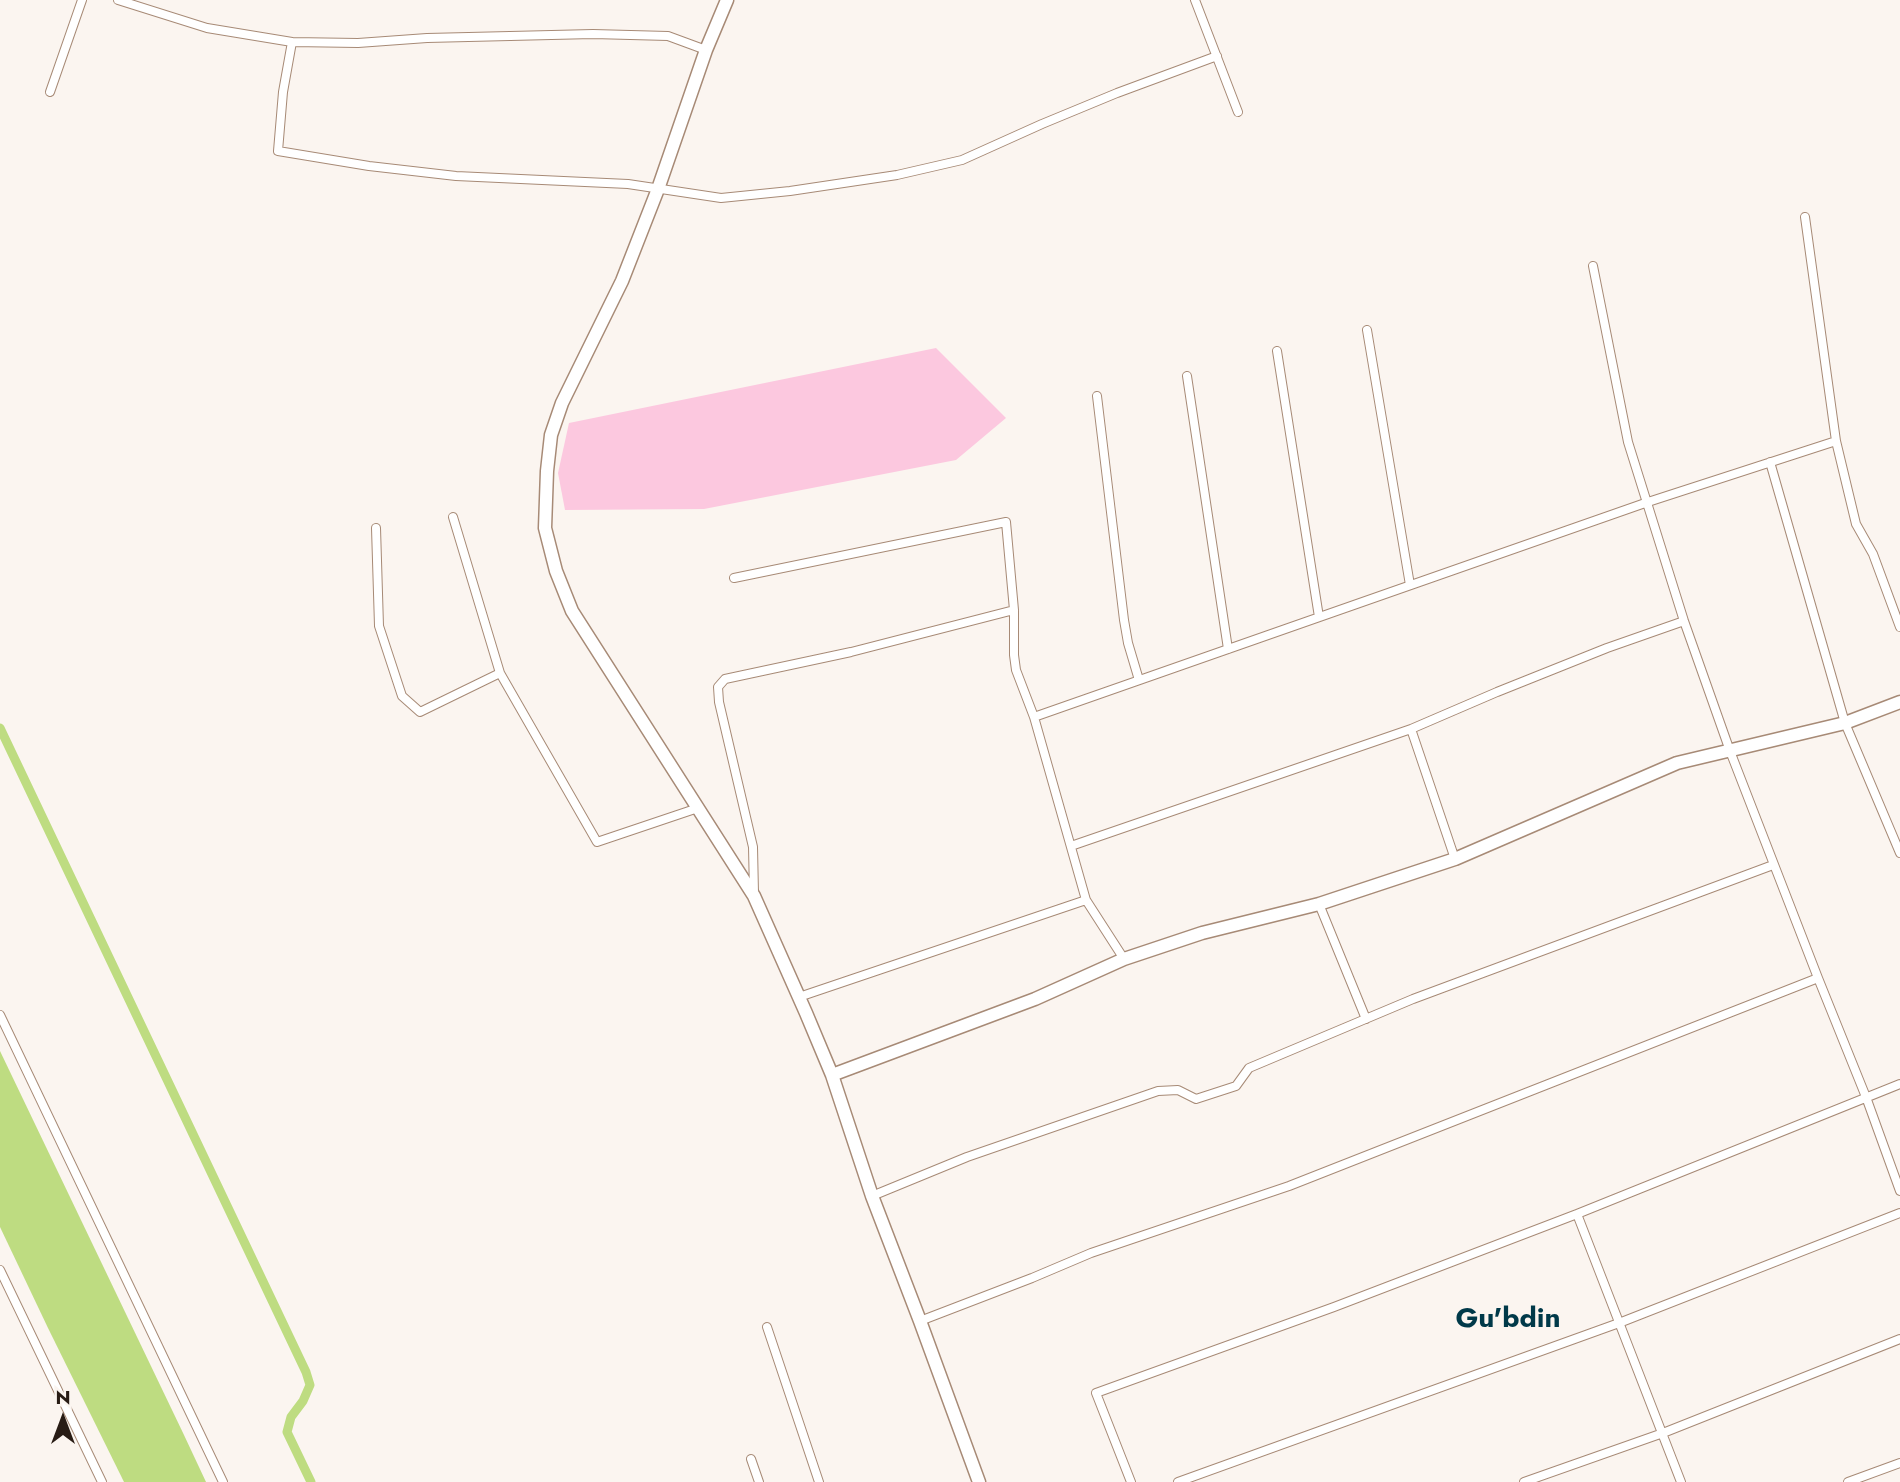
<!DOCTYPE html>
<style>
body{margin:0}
#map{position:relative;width:1900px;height:1482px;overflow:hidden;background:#fbf5f0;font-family:Jost,sans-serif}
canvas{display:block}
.north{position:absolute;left:28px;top:1384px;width:70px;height:70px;-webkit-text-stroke:5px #fbf5f0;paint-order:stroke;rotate:0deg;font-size:19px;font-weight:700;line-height:28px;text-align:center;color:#281c15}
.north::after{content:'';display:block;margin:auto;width:24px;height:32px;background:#281c15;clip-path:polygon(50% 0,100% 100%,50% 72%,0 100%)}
</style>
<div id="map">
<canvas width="1900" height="1482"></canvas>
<div class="north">N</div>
</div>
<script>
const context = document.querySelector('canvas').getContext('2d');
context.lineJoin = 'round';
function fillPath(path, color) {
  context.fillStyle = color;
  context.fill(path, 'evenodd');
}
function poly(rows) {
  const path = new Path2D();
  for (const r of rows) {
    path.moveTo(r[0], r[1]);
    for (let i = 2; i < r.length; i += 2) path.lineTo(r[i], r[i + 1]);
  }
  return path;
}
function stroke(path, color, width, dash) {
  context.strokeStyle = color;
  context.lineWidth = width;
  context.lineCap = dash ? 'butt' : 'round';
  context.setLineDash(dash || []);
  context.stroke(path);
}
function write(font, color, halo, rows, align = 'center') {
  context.font = font + ' Jost,sans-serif';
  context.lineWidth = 6;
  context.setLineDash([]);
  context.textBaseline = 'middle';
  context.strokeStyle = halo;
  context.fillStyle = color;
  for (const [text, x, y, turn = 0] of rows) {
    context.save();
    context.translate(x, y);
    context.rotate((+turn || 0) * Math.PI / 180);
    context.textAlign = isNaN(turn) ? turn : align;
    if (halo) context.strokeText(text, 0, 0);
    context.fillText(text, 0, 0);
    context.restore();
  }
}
const green = poly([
 [936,348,1006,418,956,460,704,509,565,510,558,473,569,423]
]);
const water = poly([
 [0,1051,184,1435,206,1482,124,1482,48,1328,0,1227]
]);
const canal = poly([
 [0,728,306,1372,310,1385,303,1401,291,1417,287,1432,311,1482]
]);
const street = poly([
 [118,0,207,28,292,42,358,43,427,38,593,34,668,36,706,50],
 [1195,0,1238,112],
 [292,42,283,92,278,151,369,166,456,176,628,184,721,198,790,191,897,175,962,160,1042,124,1117,93,1217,56],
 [50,92,82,0],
 [1805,217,1836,441,1856,524,1873,554,1900,627],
 [1593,266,1628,442,1684,621,1730,751,1818,978,1866,1097,1900,1191],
 [1367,330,1410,585],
 [1277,351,1319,617],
 [1187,376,1228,649],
 [1097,396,1124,620,1128,643,1139,680],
 [1770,462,1845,723,1900,853],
 [453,517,500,673,597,842,698,808],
 [376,528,379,626,402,696,420,712,500,673],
 [734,578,1006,522,1014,610,1014,655,1016,670,1034,717,1086,900,1124,959],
 [1034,717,1648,502,1836,441],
 [1411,729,1455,859],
 [1071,846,1411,729,1497,692,1607,648,1684,621],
 [754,893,753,847,719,702,718,687,725,679,851,652,1014,610],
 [1319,904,1366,1019],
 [799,997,1086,900],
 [0,1015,223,1482],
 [872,1196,967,1157,1158,1091,1178,1090,1196,1099,1236,1086,1249,1068,1413,999,1773,865],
 [1577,1214,1681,1482],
 [0,1270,102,1482],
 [920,1321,1032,1278,1091,1253,1289,1186,1818,978],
 [767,1327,819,1482],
 [751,1459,759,1482],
 [1131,1482,1096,1393,1334,1307,1577,1214,1900,1084],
 [1178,1482,1619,1323,1900,1213],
 [1524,1482,1663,1433,1900,1339],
 [1848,1482,1900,1463]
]);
const secondary = poly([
 [727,0,706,50,658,189,622,281,562,403,551,435,547,471,545,528,556,571,572,611,754,896,806,1013,832,1075,872,1196,920,1321,979,1482],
 [832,1075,1035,999,1124,959,1202,933,1319,904,1455,859,1677,763,1845,723,1900,702]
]);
const quarterNames = [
 ["Gu'bdin",1508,1320]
];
fillPath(green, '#fcc8df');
fillPath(water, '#bedc81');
stroke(canal, '#bedc81', 9);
stroke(street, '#a78a76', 10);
stroke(secondary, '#a78a76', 15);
stroke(street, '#fff', 8);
stroke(secondary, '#fff', 12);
write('bold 28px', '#003949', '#fbf5f0', quarterNames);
</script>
